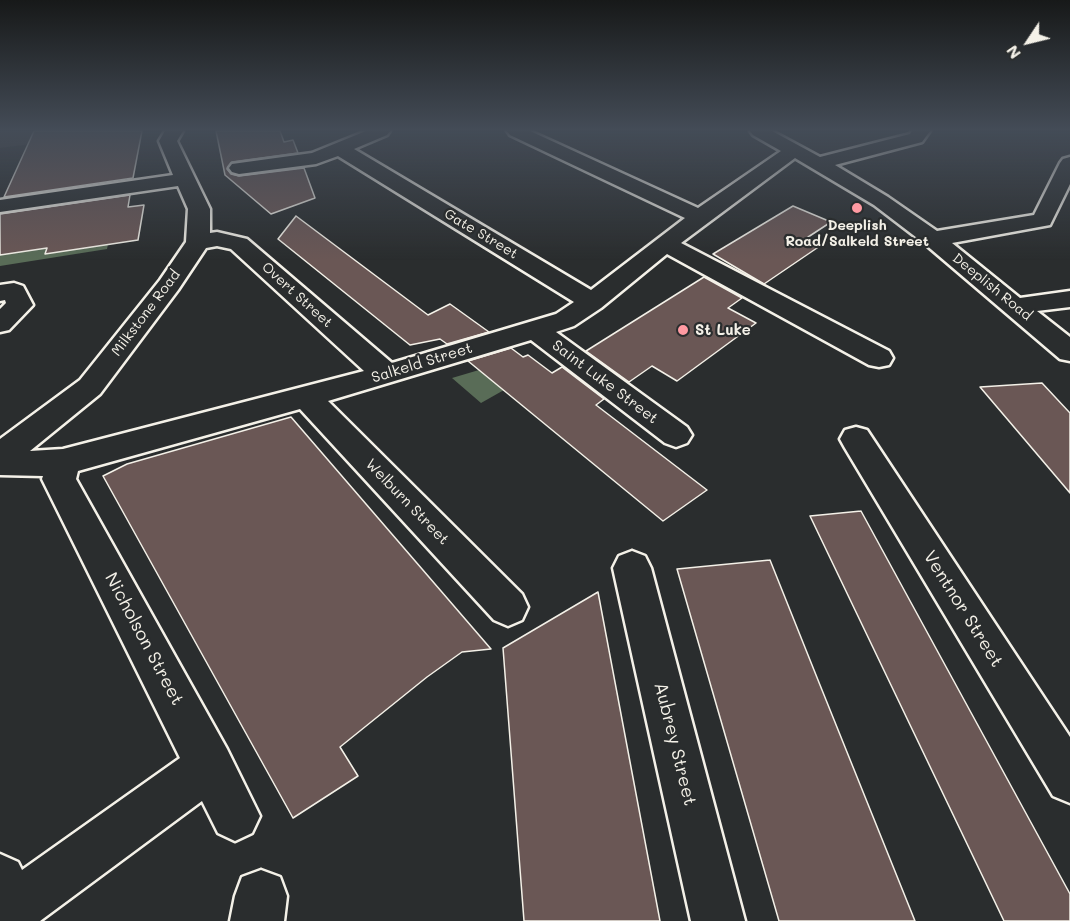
<!DOCTYPE html>
<style>
body{margin:0}
#map{position:relative;width:1070px;height:921px;overflow:hidden;background:#2a2d2e;font-family:Mali,sans-serif}
canvas{display:block}
.north{position:absolute;left:998px;top:12px;width:60px;height:60px;-webkit-text-stroke:4px #2a2d2e;paint-order:stroke;rotate:235deg;font-size:16px;font-weight:700;line-height:24px;text-align:center;color:#f4f1e8}
.north::after{content:'';display:block;margin:auto;width:21px;height:27px;background:#f4f1e8;clip-path:polygon(50% 0,100% 100%,50% 72%,0 100%)}
</style>
<div id="map">
<canvas width="1070" height="921"></canvas>
<div class="north">N</div>
</div>
<script>
const context = document.querySelector('canvas').getContext('2d');
context.lineJoin = 'round';
function fillPath(path, color) {
  context.fillStyle = color;
  context.fill(path, 'evenodd');
}
function poly(rows) {
  const path = new Path2D();
  for (const r of rows) {
    path.moveTo(r[0], r[1]);
    for (let i = 2; i < r.length; i += 2) path.lineTo(r[i], r[i + 1]);
  }
  return path;
}
function stroke(path, color, width, dash) {
  context.strokeStyle = color;
  context.lineWidth = width;
  context.lineCap = dash ? 'butt' : 'round';
  context.setLineDash(dash || []);
  context.stroke(path);
}
function write(font, color, halo, rows, align = 'center') {
  context.font = font + ' Mali,sans-serif';
  context.lineWidth = 4.5;
  context.setLineDash([]);
  context.textBaseline = 'middle';
  context.strokeStyle = halo;
  context.fillStyle = color;
  for (const [text, x, y, turn = 0] of rows) {
    context.save();
    context.translate(x, y);
    context.rotate((+turn || 0) * Math.PI / 180);
    context.textAlign = isNaN(turn) ? turn : align;
    if (halo) context.strokeText(text, 0, 0);
    context.fillText(text, 0, 0);
    context.restore();
  }
}
const built = poly([
 [0,131,135,131,0,148]
]);
const green = poly([
 [111,230,107,249,0,266,0,255,47,248,46,253],
 [479,370,504,390,481,403,452,378]
]);
const building = poly([
 [34,131,142,131,133,178,4,197,34,131],
 [216,131,280,131,284,142,293,140,298,153,232,162,227,169,231,174,239,176,304,168,315,198,271,214,225,175,216,131],
 [130,195,128,207,144,205,138,240,45,254,47,248,0,255,0,214,130,195],
 [793,206,831,222,802,241,817,248,764,284,713,254,793,206],
 [296,216,428,315,450,304,489,332,447,344,440,339,410,345,278,239,296,216],
 [704,277,742,298,728,308,756,323,677,381,652,366,629,382,586,351,704,277],
 [511,348,523,357,528,355,552,373,562,367,604,399,596,405,707,490,663,521,468,361,511,348],
 [1042,383,1070,413,1070,493,980,387,1042,383],
 [291,417,491,649,462,652,427,677,340,747,358,776,293,818,103,476,127,464,291,417],
 [861,511,1070,894,1070,921,1004,921,810,516,861,511],
 [770,560,820,685,915,921,779,921,677,569,770,560],
 [598,592,660,921,524,921,503,648,598,592]
]);
const minor = poly([
 [165,131,183,131,177,141,210,209,210,233,217,232,247,239,392,363,556,314,574,302,338,156,316,164,239,174,232,172,229,168,232,164,312,153,366,131,390,131,387,135,354,149,591,290,685,218,510,135,507,131,530,131,698,208,781,151,753,135,750,131,772,131,820,157,910,134,912,131,930,131,922,142,835,165,888,197,937,231,1034,215,1060,163,1063,159,1070,157,1070,184,1050,225,952,243,1020,298,1070,291,1070,307,1037,311,1070,337,1070,361,1060,359,925,244,874,205,795,158,681,243,889,351,893,358,889,365,879,367,869,365,667,254,601,308,574,326,556,332,687,427,692,435,687,443,676,447,665,443,531,340,328,401,522,594,528,607,522,620,508,626,494,620,300,409,78,471,76,479,227,749,260,816,252,833,235,841,218,833,202,801,40,921,0,921,0,854,18,862,22,870,180,758,42,479,43,476,0,475,0,439,80,380,160,280,186,242,188,209,178,186,0,212,0,200,173,175,159,141,165,131],
 [217,246,231,249,364,371,63,449,30,451,100,394,178,290,206,248,217,246],
 [14,283,23,286,33,305,9,330,0,332,0,309,6,303,5,300,0,301,0,285,14,283],
 [856,427,867,430,1070,737,1070,803,1053,796,845,448,840,439,845,430,856,427],
 [632,551,645,556,651,568,745,921,691,921,613,568,619,556,632,551],
 [261,870,280,877,287,896,284,921,230,921,235,896,242,877,261,870]
]);
const markers = [
 [857,208,6,"#ff9aa2"],
 [683,330,6,"#ff9aa2"]
];
const farPoinames = [
 ["Deeplish",857,226],
 ["Road/Salkeld Street",857,242]
];
const farStreetnames = [
 ["Gate Street",481,234,31],
 ["Deeplish Road",992,287,39],
 ["Overt Street",297,295,42],
 ["Milkstone Road",146,313,-53]
];
const poiNames = [
 ["St Luke",695,330]
];
const streetNames = [
 ["Salkeld Street",422,363,-17],
 ["Saint Luke Street",605,382,37],
 ["Welburn Street",407,502,46]
];
const nearStreetnames = [
 ["Ventnor Street",963,609,58],
 ["Nicholson Street",144,639,62],
 ["Aubrey Street",675,744,76]
];
fillPath(built, '#3d3a3a');
fillPath(green, '#596c57');
fillPath(building, '#6a5755');
stroke(building, '#f4f1e8', 1.5);
stroke(minor, '#f4f1e8', 5);
fillPath(minor, '#2a2d2e');
const sky = context.createLinearGradient(0, 0, 0, 260);
sky.addColorStop(0, '#171919');
sky.addColorStop(0.5, '#444c57');
sky.addColorStop(1, '#444c5700');
context.fillStyle = sky;
context.fillRect(0, 0, 1070, 260);
for (const [x, y, r, color] of markers) {
  const dot = new Path2D();
  dot.arc(x, y, r, 0, 2 * Math.PI);
  context.fillStyle = color;
  context.fill(dot);
  stroke(dot, '#2a2d2e', 2);
}
write('bold 14px', '#f4f1e8', '#2a2d2e', farPoinames);
write('14px', '#f4f1e8', '#2a2d2e', farStreetnames);
write('bold 15px', '#f4f1e8', '#2a2d2e', poiNames, 'left');
write('15px', '#f4f1e8', '#2a2d2e', streetNames);
write('18px', '#f4f1e8', '#2a2d2e', nearStreetnames);
</script>
